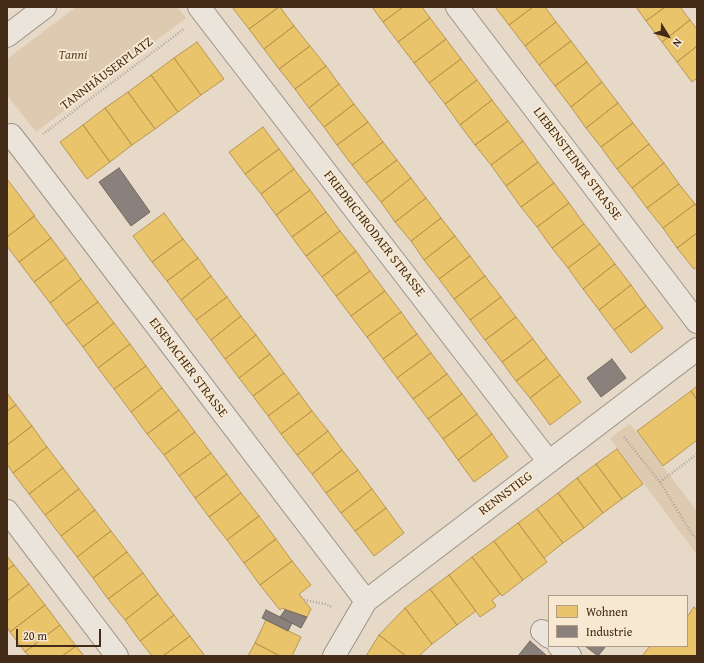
<!DOCTYPE html>
<meta charset="utf-8">
<style>
body{margin:0}
#map{position:relative;width:704px;height:663px;overflow:hidden;background:#e6d9c7;font-family:"Gentium Book Plus",serif}
canvas{display:block}
.frame{position:absolute;inset:0;border:8px solid #442b17;pointer-events:none}
.legend{position:absolute;left:548px;top:595px;width:140px;height:52px;box-sizing:border-box;background:#f7e8d2;border:1px solid #af9c87;margin:0;padding:5px 7px;list-style:none;font-size:12px;color:#442b17}
.legend li{display:flex;align-items:center;gap:8px;height:20px}
.legend b{width:20px;border:1px solid #af9c87}
.north{position:absolute;left:648px;top:16px;width:40px;height:40px;-webkit-text-stroke:3px #f7e8d2;paint-order:stroke;rotate:127deg;font-size:11px;font-weight:700;line-height:16px;text-align:center;color:#442b17}
.north::after{content:'';display:block;margin:auto;width:14px;height:18px;background:#442b17;clip-path:polygon(50% 0,100% 100%,50% 72%,0 100%)}
.scale{position:absolute;left:16px;top:629px;width:85px;height:18px;box-sizing:border-box;border:2px solid #442b17;border-top:0;padding-left:5px;font-size:12px;line-height:14px;white-space:nowrap;color:#442b17;-webkit-text-stroke:3px #f7e8d2;paint-order:stroke}
</style>
<div id="map">
<canvas width="704" height="663"></canvas>
<div class="frame"></div>
<ul class="legend">
<li><b style="height:11px;background:#e9c46a"></b>Wohnen</li>
<li><b style="height:11px;background:#8a817c"></b>Industrie</li>
</ul>
<div class="north">N</div>
<div class="scale">20 m</div>
</div>
<script>
const context = document.querySelector('canvas').getContext('2d');
context.lineJoin = 'round';
function fillPath(path, color) {
  context.fillStyle = color;
  context.fill(path, 'evenodd');
}
function poly(rows) {
  const path = new Path2D();
  for (const r of rows) {
    path.moveTo(r[0], r[1]);
    for (let i = 2; i < r.length; i += 2) path.lineTo(r[i], r[i + 1]);
  }
  return path;
}
function stroke(path, color, width, dash) {
  context.strokeStyle = color;
  context.lineWidth = width;
  context.lineCap = dash ? 'butt' : 'round';
  context.setLineDash(dash || []);
  context.stroke(path);
}
function write(font, color, halo, rows, align = 'center') {
  context.font = font + ' "Gentium Book Plus",serif';
  context.lineWidth = 4;
  context.setLineDash([]);
  context.textBaseline = 'middle';
  context.strokeStyle = halo;
  context.fillStyle = color;
  for (const [text, x, y, turn = 0] of rows) {
    context.save();
    context.translate(x, y);
    context.rotate((+turn || 0) * Math.PI / 180);
    context.textAlign = isNaN(turn) ? turn : align;
    if (halo) context.strokeText(text, 0, 0);
    context.fillText(text, 0, 0);
    context.restore();
  }
}
const green = poly([
 [76,7,177,7,186,18,36,132,7,95,7,59],
 [630,424,697,511,697,555,610,438]
]);
const homes = poly([
 [232,7,279,7,249,29,232,7],
 [279,7,280,7,294,26,264,49,249,29,279,7],
 [372,7,403,7,383,22,372,7],
 [403,7,422,7,430,18,398,42,383,22,403,7],
 [495,7,533,7,509,25,495,7],
 [533,7,545,7,556,22,525,46,509,25,533,7],
 [636,7,665,7,646,21,636,7],
 [665,7,680,7,690,20,662,42,646,21,665,7],
 [430,18,446,39,414,63,398,42,430,18],
 [690,20,697,29,697,46,677,62,662,42,690,20],
 [556,22,571,41,539,65,525,46,556,22],
 [294,26,310,46,279,69,264,49,294,26],
 [446,39,461,59,429,83,414,63,446,39],
 [571,41,587,62,555,86,539,65,571,41],
 [197,42,224,79,201,95,174,58,197,42],
 [310,46,326,66,295,89,279,69,310,46],
 [697,46,697,78,692,82,677,62,697,46],
 [174,58,201,95,178,112,151,75,174,58],
 [461,59,477,80,445,104,429,83,461,59],
 [587,62,602,82,571,107,555,86,587,62],
 [326,66,339,84,309,108,295,89,326,66],
 [151,75,178,112,155,129,128,92,151,75],
 [477,80,492,100,460,125,445,104,477,80],
 [602,82,618,103,586,128,571,107,602,82],
 [339,84,354,104,324,127,309,108,339,84],
 [128,92,155,129,132,145,105,108,128,92],
 [492,100,508,121,475,145,460,125,492,100],
 [618,103,633,123,601,147,586,128,618,103],
 [354,104,368,122,337,145,324,127,354,104],
 [105,108,132,145,110,162,83,125,105,108],
 [508,121,523,141,491,165,475,145,508,121],
 [368,122,383,142,352,165,337,145,368,122],
 [633,123,649,144,617,169,601,147,633,123],
 [83,125,110,162,87,179,60,142,83,125],
 [263,127,279,149,245,174,229,152,263,127],
 [523,141,538,162,506,186,491,165,523,141],
 [383,142,397,160,366,183,352,165,383,142],
 [649,144,664,163,632,188,617,169,649,144],
 [279,149,294,169,261,194,245,174,279,149],
 [397,160,411,178,381,202,366,183,397,160],
 [538,162,554,183,521,207,506,186,538,162],
 [664,163,679,184,647,208,632,188,664,163],
 [294,169,310,190,276,215,261,194,294,169],
 [411,178,426,198,395,222,381,202,411,178],
 [7,179,35,216,7,237,7,179],
 [554,183,569,203,537,227,521,207,554,183],
 [679,184,695,204,663,228,647,208,679,184],
 [310,190,326,212,292,237,276,215,310,190],
 [426,198,441,218,411,241,395,222,426,198],
 [569,203,584,224,552,248,537,227,569,203],
 [695,204,697,207,697,233,677,248,663,228,695,204],
 [326,212,340,231,306,256,292,237,326,212],
 [164,213,183,239,152,262,133,236,164,213],
 [34,216,51,238,19,262,7,246,7,237,34,216],
 [441,218,455,236,424,260,411,241,441,218],
 [584,224,600,244,568,268,552,248,584,224],
 [340,231,356,251,322,277,306,256,340,231],
 [697,233,697,267,694,269,677,248,697,233],
 [455,236,470,256,439,279,424,260,455,236],
 [51,238,66,258,34,282,19,262,51,238],
 [183,239,198,258,167,281,152,262,183,239],
 [600,244,615,264,583,289,568,268,600,244],
 [356,251,370,271,336,296,322,277,356,251],
 [470,256,485,276,454,299,439,279,470,256],
 [66,258,81,279,50,303,34,282,66,258],
 [198,258,211,276,181,300,167,281,198,258],
 [615,264,631,285,599,310,583,289,615,264],
 [370,271,385,291,351,316,336,296,370,271],
 [211,276,227,297,196,320,181,300,211,276],
 [485,276,501,297,470,320,454,299,485,276],
 [81,279,98,302,66,325,50,303,81,279],
 [631,285,646,306,614,330,599,310,631,285],
 [385,291,401,312,367,337,351,316,385,291],
 [227,297,241,316,211,340,196,320,227,297],
 [501,297,516,317,485,340,470,320,501,297],
 [98,302,114,323,83,347,66,325,98,302],
 [646,306,663,328,631,353,614,330,646,306],
 [401,312,417,334,383,359,367,337,401,312],
 [241,316,256,335,225,359,211,340,241,316],
 [516,317,533,339,502,362,485,340,516,317],
 [114,323,130,344,98,368,83,347,114,323],
 [417,334,431,353,397,378,383,359,417,334],
 [256,335,270,354,239,378,225,359,256,335],
 [533,339,547,358,516,381,502,362,533,339],
 [130,344,146,366,114,389,98,368,130,344],
 [431,353,447,374,413,399,397,378,431,353],
 [270,354,284,373,253,396,239,378,270,354],
 [547,358,560,375,530,398,516,381,547,358],
 [146,366,162,388,131,412,114,389,146,366],
 [284,373,299,393,268,416,253,396,284,373],
 [447,374,462,394,428,419,413,399,447,374],
 [560,375,581,402,550,425,530,398,560,375],
 [697,386,697,400,691,391,697,386],
 [162,388,179,410,147,434,131,412,162,388],
 [691,391,697,400,697,440,663,466,637,431,691,391],
 [7,393,16,405,7,411,7,393],
 [299,393,312,411,281,434,268,416,299,393],
 [462,394,477,414,443,439,428,419,462,394],
 [16,405,32,426,7,445,7,411,16,405],
 [179,410,195,432,164,455,147,434,179,410],
 [312,411,328,431,297,455,281,434,312,411],
 [477,414,492,434,458,460,443,439,477,414],
 [32,426,47,447,13,473,7,464,7,445,32,426],
 [328,431,342,450,312,474,297,455,328,431],
 [195,432,211,453,179,476,164,455,195,432],
 [492,434,508,457,474,482,458,460,492,434],
 [47,447,63,468,29,494,13,473,47,447],
 [617,449,643,484,622,499,596,464,617,449],
 [342,450,358,470,326,493,312,474,342,450],
 [211,453,227,474,195,498,179,476,211,453],
 [596,464,622,499,603,513,577,478,596,464],
 [63,468,79,489,45,515,29,494,63,468],
 [358,470,372,489,341,513,326,493,358,470],
 [227,474,241,493,209,517,195,498,227,474],
 [577,478,603,513,584,528,558,493,577,478],
 [79,489,95,510,61,536,45,515,79,489],
 [372,489,386,508,355,531,341,513,372,489],
 [241,493,259,516,227,540,209,517,241,493],
 [558,493,584,528,563,543,537,509,558,493],
 [386,508,404,533,374,556,355,531,386,508],
 [537,509,563,543,544,558,518,523,537,509],
 [95,510,111,531,77,557,61,536,95,510],
 [259,516,276,539,244,563,227,540,259,516],
 [518,523,547,562,523,580,494,541,518,523],
 [111,531,127,552,93,578,77,557,111,531],
 [276,539,292,561,260,585,244,563,276,539],
 [494,541,523,580,502,596,472,557,494,541],
 [127,552,143,573,108,599,93,578,127,552],
 [7,556,14,565,7,570,7,556],
 [472,557,500,594,492,600,496,606,480,617,449,575,472,557],
 [292,561,311,585,299,594,311,609,307,617,282,608,280,610,260,585,292,561],
 [14,565,29,584,7,601,7,570,14,565],
 [143,573,158,594,125,620,108,599,143,573],
 [449,575,476,611,457,625,430,589,449,575],
 [29,584,45,605,10,632,7,627,7,601,29,584],
 [430,589,457,625,432,644,405,608,430,589],
 [158,594,174,615,140,641,125,620,158,594],
 [45,605,60,625,25,652,10,632,45,605],
 [694,607,697,610,697,656,642,656,650,646,687,646,687,617,694,607],
 [405,608,432,644,419,656,406,656,379,635,405,608],
 [174,615,190,636,163,656,152,656,140,641,174,615],
 [266,620,301,637,292,656,280,656,255,643,266,620],
 [60,625,76,646,62,656,29,656,25,652,60,625],
 [379,635,406,656,366,656,379,635],
 [190,636,205,656,163,656,190,636],
 [255,643,280,656,248,656,255,643],
 [76,646,84,656,62,656,76,646]
]);
const industry = poly([
 [119,168,150,212,131,226,99,182,119,168],
 [612,359,626,378,601,397,587,378,612,359],
 [266,610,292,623,288,631,262,618,266,610],
 [285,610,307,617,301,628,280,617,285,610],
 [530,641,547,656,518,656,530,641],
 [585,646,606,646,598,656,585,646]
]);
const path = poly([
 [43,134,184,29],
 [624,437,660,482,692,534,697,539],
 [660,482,697,454],
 [304,600,325,604,332,607]
]);
const minor = poly([
 [199,7,549,462],
 [457,7,697,322],
 [7,36,45,7],
 [7,138,11,135,22,149,366,601],
 [7,511,117,656],
 [542,631,549,637],
 [559,646,570,656],
 [334,656,366,601,697,349]
]);
const parkNames = [
 ["Tanni",73,56]
];
const streetNames = [
 ["TANNHÄUSERPLATZ",107,74,-37],
 ["LIEBENSTEINER STRASSE",577,164,53],
 ["FRIEDRICHRODAER STRASSE",374,234,52],
 ["EISENACHER STRASSE",188,368,53],
 ["RENNSTIEG",506,494,-37]
];
fillPath(green, '#ddcab0');
fillPath(homes, '#e9c46a');
stroke(homes, '#b89651', 1);
fillPath(industry, '#8a817c');
stroke(industry, '#75675e', 1);
stroke(minor, '#9c9286', 24);
stroke(path, '#aca49c', 2.5, [1, 2]);
stroke(minor, '#eae4db', 22);
write('italic 13px', '#614832', '#f7e8d2', parkNames);
write('13px', '#442b17', '#f7e8d2', streetNames);
</script>
